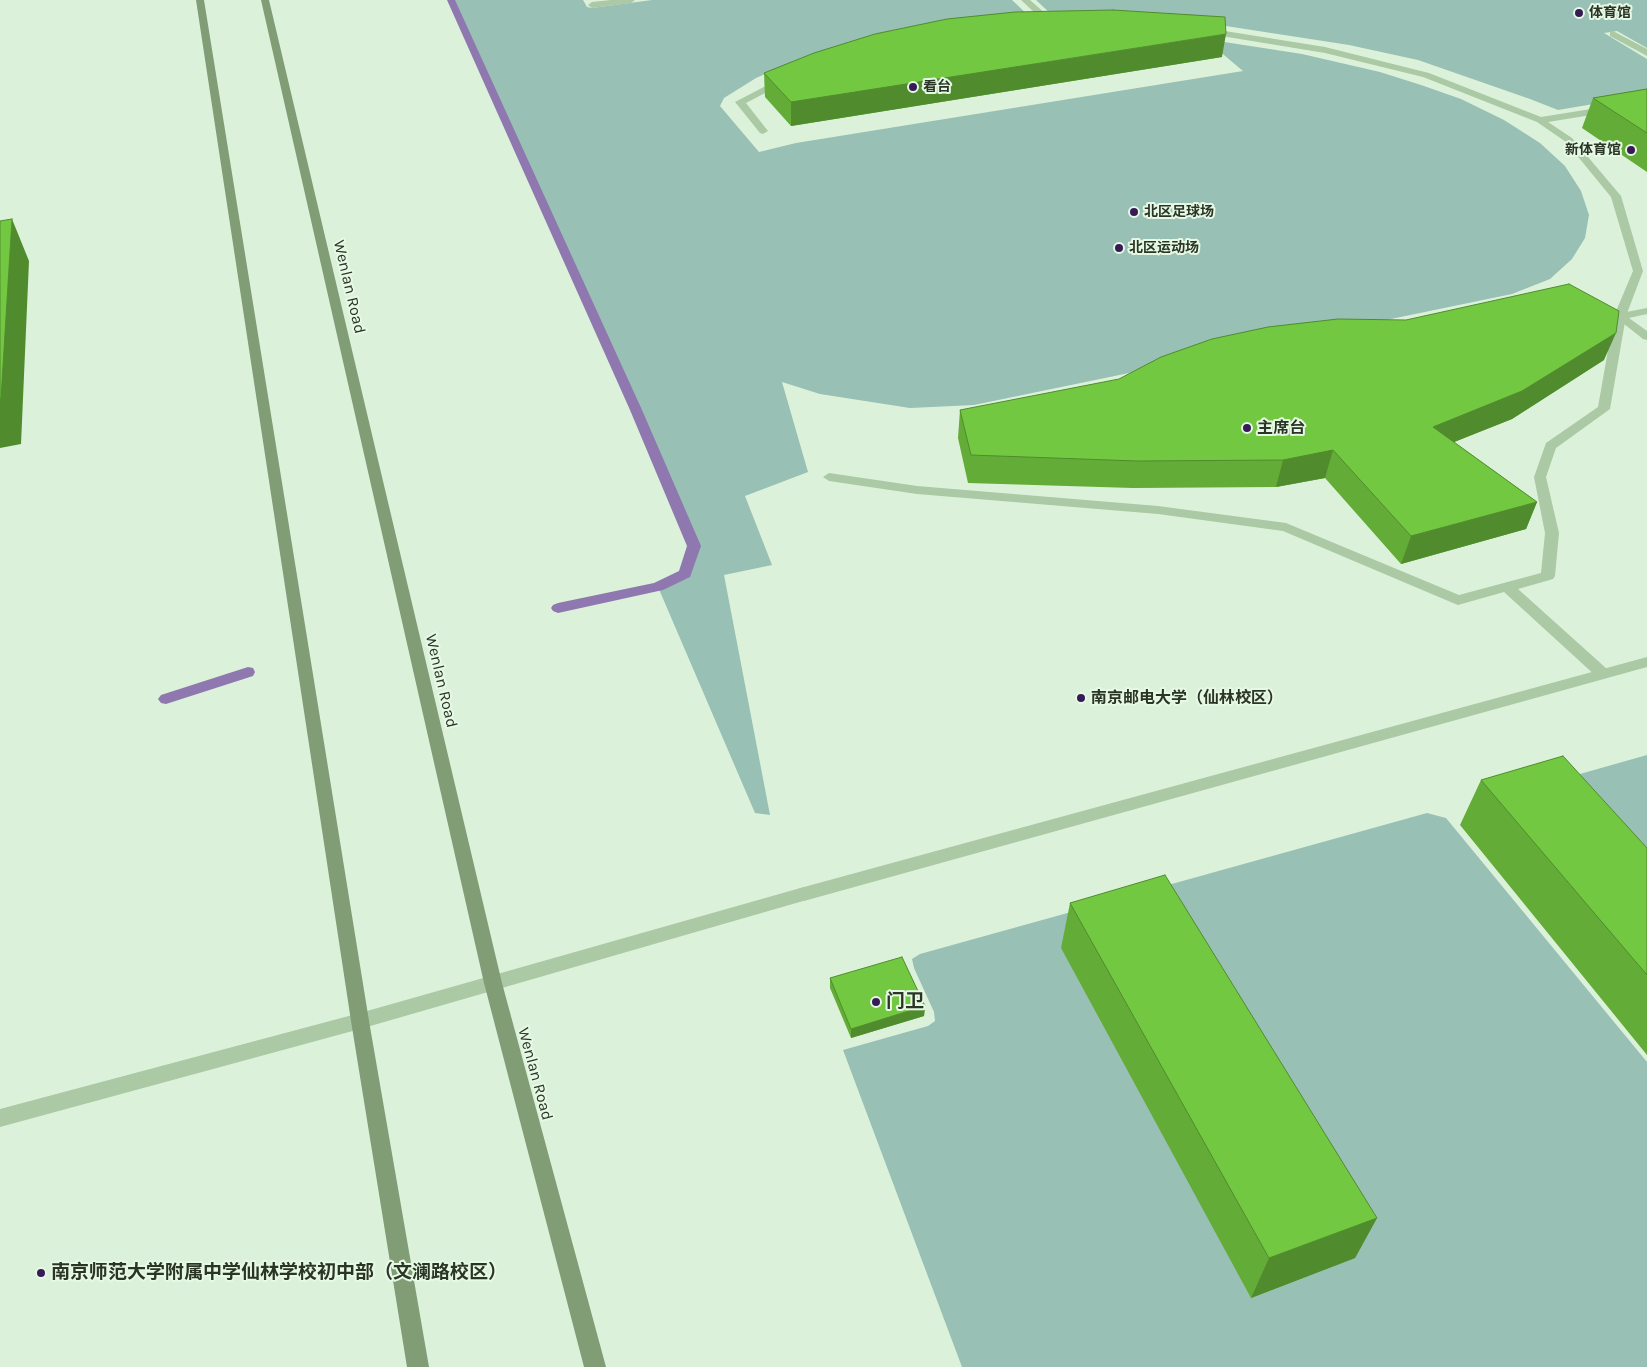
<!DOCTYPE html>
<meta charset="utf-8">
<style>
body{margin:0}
canvas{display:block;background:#dbf1d9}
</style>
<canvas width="1647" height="1367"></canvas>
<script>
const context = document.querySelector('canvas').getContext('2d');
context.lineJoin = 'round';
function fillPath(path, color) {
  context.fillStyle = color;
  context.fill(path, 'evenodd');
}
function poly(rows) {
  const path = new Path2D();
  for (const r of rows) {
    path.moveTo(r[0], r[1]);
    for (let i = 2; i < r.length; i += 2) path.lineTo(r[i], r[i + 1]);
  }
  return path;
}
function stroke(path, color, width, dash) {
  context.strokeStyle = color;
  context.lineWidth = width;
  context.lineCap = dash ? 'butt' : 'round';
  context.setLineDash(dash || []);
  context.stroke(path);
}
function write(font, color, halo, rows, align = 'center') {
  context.font = font + ' Karla,"Noto Sans SC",sans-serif';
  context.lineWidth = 4;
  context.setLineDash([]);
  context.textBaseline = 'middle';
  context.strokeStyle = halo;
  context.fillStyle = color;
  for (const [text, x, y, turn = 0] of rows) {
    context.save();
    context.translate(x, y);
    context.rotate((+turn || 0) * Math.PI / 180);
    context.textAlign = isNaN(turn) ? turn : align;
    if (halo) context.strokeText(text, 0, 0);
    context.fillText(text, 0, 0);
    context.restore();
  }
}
const green = poly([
 [451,0,583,0,587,7,592,8,652,0,1012,0,1030,17,803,58,756,78,724,98,720,106,759,152,796,143,1243,71,1205,39,1302,54,1380,72,1421,85,1461,99,1504,120,1540,143,1565,166,1581,191,1589,215,1585,238,1572,259,1550,279,1512,294,974,405,910,408,820,394,782,382,808,472,745,496,772,565,724,575,770,815,755,813,658,587,685,574,694,545,636,410],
 [1036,0,1647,0,1647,48,1617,31,1604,33,1647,59,1647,95,1558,110,1530,99,1418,60,1349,45,1200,22,1053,16],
 [1647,755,1647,946,1548,783],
 [1427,813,1446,818,1647,1062,1647,1367,962,1367,843,1050,928,1026,935,1021,934,1012,914,968,912,959,920,954]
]);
const stream = poly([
 [447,0,455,0,642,410,701,546,690,577,663,590,558,613,553,611,551,608,553,605,558,603,654,583,679,571,687,546,630,410,447,0],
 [248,667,253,668,255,672,253,676,166,704,161,703,158,699,161,695,248,667]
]);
const lane = poly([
 [611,0,635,0,631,3,592,8,588,5,592,2,611,0],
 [1647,308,1647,314,1629,318,1647,331,1647,340,1643,339,1614,316,1616,314,1647,308],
 [1647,657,1647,667,804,901,798,899,795,894,798,889,804,887,1647,657]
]);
const street = poly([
 [1021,0,1030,0,1056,23,1056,27,1050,27,1021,0],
 [1206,28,1325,47,1429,73,1541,117,1647,100,1647,106,1548,122,1572,138,1621,196,1643,271,1626,316,1610,409,1556,448,1546,477,1559,533,1555,576,1553,579,1518,589,1607,669,1609,673,1607,677,1602,678,1597,677,1504,592,1458,605,1453,603,1283,531,1158,514,917,494,829,481,823,477,829,473,917,486,1158,506,1286,523,1459,595,1541,573,1545,533,1534,477,1546,443,1598,407,1614,316,1633,271,1611,197,1566,142,1537,122,1423,77,1325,53,1203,33,1203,29,1206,28],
 [1613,31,1647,49,1647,56,1610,36,1610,32,1613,31],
 [783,77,786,78,786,82,746,103,768,131,763,134,760,133,735,102,783,77],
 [804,887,810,889,813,894,810,899,360,1029,0,1127,0,1109,360,1013,804,887]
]);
const secondary = poly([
 [196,0,204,0,369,1021,429,1367,407,1367,351,1021,196,0],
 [261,0,269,0,502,983,606,1367,584,1367,484,983,261,0]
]);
const wall = poly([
 [1222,57,791,126,765,97,764,73],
 [1647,89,1647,172,1582,128,1593,98],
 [1604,360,1512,419,1454,442,1537,502,1526,529,1401,564,1325,478,1276,487,1133,488,968,483,958,438,960,410],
 [1481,780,1647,848,1647,1055,1460,825],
 [1070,903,1377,1218,1355,1258,1251,1298,1061,948],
 [830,978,925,1006,924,1016,851,1038,830,988]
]);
const shadedWall = poly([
 [1226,34,1222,57,791,126,791,102],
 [12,219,29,261,21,444,0,448,0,399],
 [1616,333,1604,360,1512,419,1424,454,1433,427],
 [1333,450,1325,478,1276,487,1283,460],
 [1537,502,1526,529,1401,564,1411,536],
 [925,1006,924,1016,851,1038,851,1029],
 [1377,1218,1355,1258,1251,1298,1269,1258]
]);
const building = poly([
 [1113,10,1225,17,1226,34,791,102,764,73,814,53,875,34,947,19,1015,12,1113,10],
 [1647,89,1647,133,1593,98,1647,89],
 [12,219,1,399,0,399,0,221,12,219],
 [1569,284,1619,311,1616,333,1522,391,1433,427,1537,502,1411,536,1333,450,1283,460,1137,461,971,455,960,410,1119,379,1161,357,1212,339,1268,327,1338,319,1406,320,1569,284],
 [1563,756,1647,848,1647,975,1481,780,1563,756],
 [1165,875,1377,1218,1269,1258,1070,903,1165,875],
 [902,957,925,1006,851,1029,830,978,902,957]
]);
const markers = [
 [1579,13,5,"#361b57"],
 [913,87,5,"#361b57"],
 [1631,150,5,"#361b57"],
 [1134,212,5,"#361b57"],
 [1119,248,5,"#361b57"],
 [1247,428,5,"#361b57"],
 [1081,698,5,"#361b57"],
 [876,1002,5,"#361b57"],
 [41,1273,5,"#361b57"]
];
const farPoinames = [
 ["体育馆",1589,13],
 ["看台",923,87],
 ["新体育馆",1621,150,"right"],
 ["北区足球场",1144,212],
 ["北区运动场",1129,248]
];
const streetNames = [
 ["Wenlan Road",349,287,77],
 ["Wenlan Road",441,681,77],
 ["Wenlan Road",535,1074,75]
];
const poiNames = [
 ["主席台",1257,428],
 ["南京邮电大学（仙林校区）",1091,698]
];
const nearPoinames = [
 ["门卫",886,1002],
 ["南京师范大学附属中学仙林学校初中部（文澜路校区）",51,1273]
];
fillPath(green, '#99c0b5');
fillPath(stream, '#8f77af');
fillPath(lane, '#abc9a5');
fillPath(street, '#abc9a5');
fillPath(secondary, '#809d76');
fillPath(wall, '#63ac38');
fillPath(shadedWall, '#508c2e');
fillPath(building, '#73c841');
stroke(building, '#508c2e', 1);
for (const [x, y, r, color] of markers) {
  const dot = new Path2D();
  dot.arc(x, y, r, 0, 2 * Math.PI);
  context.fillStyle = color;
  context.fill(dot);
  stroke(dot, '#e6f9e5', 2);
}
write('bold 14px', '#2b3526', '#e6f9e5', farPoinames, 'left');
write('16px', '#2b3526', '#e6f9e5', streetNames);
write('bold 16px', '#2b3526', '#e6f9e5', poiNames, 'left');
write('bold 19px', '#2b3526', '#e6f9e5', nearPoinames, 'left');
</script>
